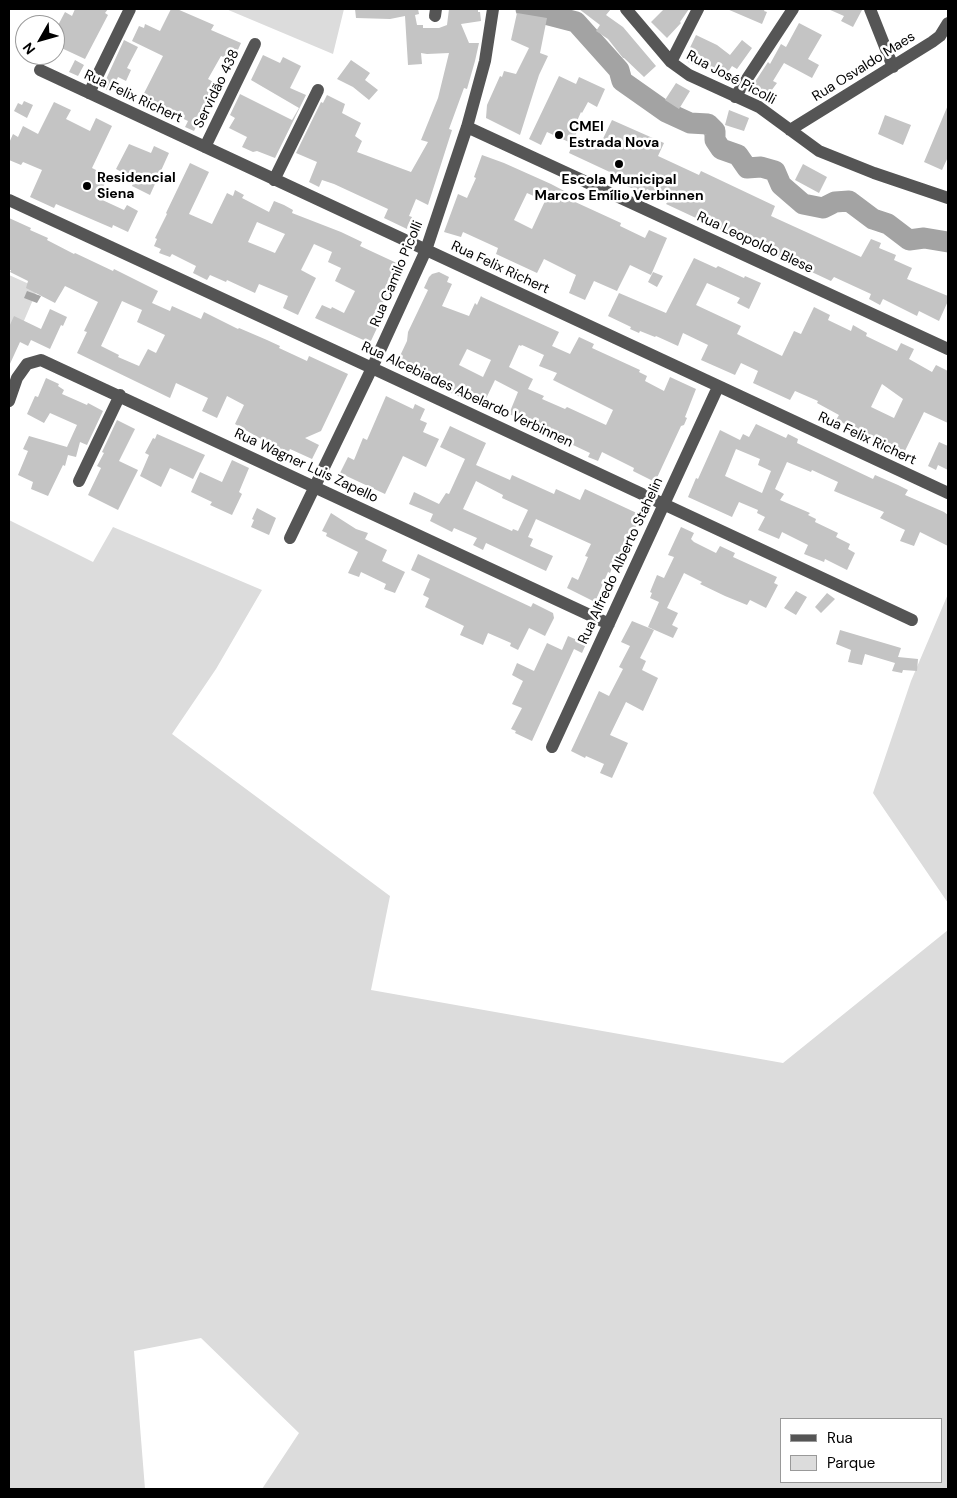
<!DOCTYPE html>
<meta charset="utf-8">
<style>
body{margin:0}
#map{position:relative;width:957px;height:1498px;overflow:hidden;background:#fff;font-family:"DM Sans",sans-serif}
canvas{display:block}
.frame{position:absolute;inset:0;border:10px solid #000;pointer-events:none}
.legend{position:absolute;left:780px;top:1418px;width:162px;height:65px;box-sizing:border-box;background:#fff;border:1px solid #999;margin:0;padding:6px 9px;list-style:none;font-size:15px;color:#000}
.legend li{display:flex;align-items:center;gap:10px;height:25px}
.legend b{width:25px;border:1px solid #999}
.north{position:absolute;left:15px;top:15px;width:50px;height:50px;box-sizing:border-box;background:#fff;border:1px solid #999;border-radius:50%;rotate:232deg;font-size:14px;font-weight:700;line-height:20px;text-align:center;color:#000}
.north::after{content:'';display:block;margin:auto;width:18px;height:22px;background:#000;clip-path:polygon(50% 0,100% 100%,50% 72%,0 100%)}
</style>
<div id="map">
<canvas width="957" height="1498"></canvas>
<div class="frame"></div>
<ul class="legend">
<li><b style="height:6px;background:#555"></b>Rua</li>
<li><b style="height:14px;background:#dcdcdc"></b>Parque</li>
</ul>
<div class="north">N</div>
</div>
<script>
const context = document.querySelector('canvas').getContext('2d');
context.lineJoin = 'round';
function fillPath(path, color) {
  context.fillStyle = color;
  context.fill(path, 'evenodd');
}
function poly(rows) {
  const path = new Path2D();
  for (const r of rows) {
    path.moveTo(r[0], r[1]);
    for (let i = 2; i < r.length; i += 2) path.lineTo(r[i], r[i + 1]);
  }
  return path;
}
function stroke(path, color, width, dash) {
  context.strokeStyle = color;
  context.lineWidth = width;
  context.lineCap = dash ? 'butt' : 'round';
  context.setLineDash(dash || []);
  context.stroke(path);
}
function write(font, color, halo, rows, align = 'center') {
  context.font = font + ' "DM Sans",sans-serif';
  context.lineWidth = 5;
  context.setLineDash([]);
  context.textBaseline = 'middle';
  context.strokeStyle = halo;
  context.fillStyle = color;
  for (const [text, x, y, turn = 0] of rows) {
    context.save();
    context.translate(x, y);
    context.rotate((+turn || 0) * Math.PI / 180);
    context.textAlign = isNaN(turn) ? turn : align;
    if (halo) context.strokeText(text, 0, 0);
    context.fillText(text, 0, 0);
    context.restore();
  }
}
const green = poly([
 [226,9,344,9,333,54],
 [9,275,38,288,23,323,9,331],
 [9,520,93,562,113,527,262,590,216,669,172,734,390,896,371,990,783,1063,948,930,948,1489,262,1489,299,1433,201,1338,134,1351,145,1489,9,1489],
 [781,1419,941,1419,941,1482,781,1482],
 [948,594,948,903,873,793,911,681]
]);
const water = poly([
 [27,291,41,296,37,303,24,298]
]);
const river = poly([
 [526,9,576,22,619,70,622,81,666,112,690,123,708,124,715,131,715,140,721,149,738,155,747,168,761,167,775,171,781,185,803,204,823,208,835,202,849,201,873,219,888,224,909,240,924,238,948,242]
]);
const building = poly([
 [75,9,108,9,105,13,108,15,85,59,55,45,55,31,65,12,72,16],
 [171,9,177,9,214,25,211,30,241,43,233,61,221,56,208,79,217,84,194,131,185,127,188,121,156,106,153,112,138,105,163,56,132,41,139,26,144,28,145,24,160,31],
 [355,9,418,9,419,14,415,15,417,25,423,25,423,28,439,28,447,25,449,9,478,9,478,12,480,12,481,21,461,24,469,43,479,43,475,61,467,89,464,88,449,129,452,130,428,205,416,199,409,216,412,217,407,229,384,218,388,209,334,184,322,180,319,187,309,182,317,162,296,153,321,102,323,103,327,95,345,104,342,113,361,123,355,136,362,141,357,152,411,172,428,142,421,140,438,98,449,53,427,54,421,53,422,64,408,65,405,16,390,19,356,18],
 [579,9,611,9,606,15,623,27,656,66,644,77,624,58,623,58,608,39,596,31,600,25],
 [664,9,689,9,680,22,681,23,667,38,651,22],
 [727,9,765,9,764,11,767,12,762,24],
 [828,9,862,9,862,10,853,27,841,21,844,16],
 [517,13,547,18,540,53,548,56,539,75,520,135,486,118,487,105,500,76,502,77,504,71,516,74,529,48,511,40],
 [799,23,822,35,808,59,819,65,812,78,784,63,773,81,777,83,768,95,766,94,765,96,751,88,768,62,770,64,781,44,786,47],
 [696,35,717,45,730,55,742,40,752,48,737,69,732,66,724,78,707,65,706,67,699,64,698,67,688,62,686,56],
 [124,40,138,47,127,68,131,70,126,81,118,77,111,92,102,88],
 [263,55,280,63,283,57,301,66,290,88,306,95,275,158,257,151,253,152,242,147,247,137,229,128,235,118,230,115,240,94,292,120,299,108,251,80],
 [75,60,84,65,78,76,69,72],
 [351,60,370,73,365,80,378,90,369,100,353,87,337,79],
 [559,76,576,84,579,77,605,89,597,107,588,102,582,113,581,112,573,130,577,132,571,143,547,132,541,145,529,139],
 [676,83,690,91,679,109,665,100],
 [24,101,33,105,27,118,14,111,18,103,22,105],
 [54,102,71,110,66,119,90,131,96,118,112,126,92,168,108,176,98,198,124,210,127,205,138,211,128,232,113,225,112,228,56,204,54,208,30,197,42,170,23,162,21,165,9,160,9,143,13,134,18,137,23,126,38,134],
 [948,105,948,157,942,170,924,162],
 [729,110,749,118,744,131,725,125],
 [885,115,911,125,903,145,878,134],
 [612,120,664,143,658,156,699,175,701,171,775,206,771,216,861,257,871,239,881,243,879,248,896,255,894,260,912,268,907,279,948,296,948,301,939,321,919,311,917,316,883,299,880,305,869,299,871,294,834,277,831,281,666,204,669,200,647,189,644,194,627,186,629,181,569,153,576,136,599,147],
 [129,144,151,153,154,146,169,153,150,195,132,186,135,179,116,169],
 [482,155,504,163,551,184,570,194,569,196,575,198,573,201,621,223,620,226,645,238,649,230,667,238,651,275,630,265,617,291,594,281,585,300,569,293,576,275,544,259,537,273,496,254,498,248,463,232,461,237,444,232,458,194,467,198,476,178,474,177],
 [527,193,545,201,532,229,514,220],
 [190,163,209,172,189,214,212,224,227,193,233,196,235,190,244,195,242,198,269,212,274,201,284,205,293,210,292,213,341,232,362,242,360,246,401,265,372,326,377,328,370,343,315,318,322,305,331,309,332,307,344,313,355,291,335,281,341,268,328,262,332,252,314,244,301,270,316,278,298,315,283,308,288,296,259,284,255,293,227,280,226,282,210,275,207,280,193,273,196,266,172,254,170,257,159,253,161,249,154,246,157,239,155,238,167,214,166,213],
 [257,222,285,234,275,253,248,242],
 [803,164,827,177,819,193,795,180],
 [9,218,31,228,30,230,48,238,47,240,74,254,75,253,113,271,114,269,158,291,152,303,170,311,172,306,201,319,204,312,238,329,239,328,267,340,280,346,279,348,307,361,309,356,348,374,321,431,305,438,319,445,312,459,290,449,285,458,265,449,268,443,235,424,244,405,227,396,217,418,202,411,208,398,176,383,170,398,77,353,87,332,84,331,98,302,65,286,55,303,26,288,28,281,10,272,11,270,9,270],
 [122,301,142,310,137,322,165,335,156,353,148,349,139,366,118,357,119,355,101,346],
 [694,258,716,268,718,266,744,278,745,276,761,283,749,309,737,303,740,298,707,283,696,305,741,326,737,334,782,356,794,331,801,334,814,307,830,315,828,320,851,331,853,325,867,333,866,336,897,351,901,343,914,349,909,359,932,372,936,365,948,371,948,423,924,412,903,455,882,445,882,444,860,433,861,431,836,420,839,415,817,403,818,401,795,391,790,400,753,383,758,371,741,363,735,375,701,360,708,345,683,333,678,346,656,336,655,337,640,331,639,333,630,329,631,327,608,316,619,293,666,313],
 [882,384,903,399,894,418,871,407],
 [439,272,449,277,447,282,452,284,442,306,469,316,475,303,477,305,481,296,482,297,559,332,552,346,570,354,579,337,594,344,592,348,640,370,639,372,647,376,645,381,664,391,670,377,696,389,685,417,687,418,684,425,681,426,655,482,633,471,634,468,602,452,598,461,588,457,590,453,556,437,558,434,539,428,509,414,518,392,495,380,482,407,449,392,452,387,438,381,440,377,414,367,399,358,407,341,408,332,428,290,424,288,429,277,432,274],
 [519,345,521,346,522,345,544,355,539,366,557,373,553,380,613,410,606,425,567,407,565,409,542,399,544,396,528,389,533,379,509,367],
 [467,349,491,360,483,377,459,365],
 [653,272,663,276,657,287,648,282],
 [50,309,67,317,63,326,61,325,50,349,31,340,28,346,20,342,9,366,9,327,14,316,41,329],
 [46,378,59,384,58,386,64,390,62,394,87,405,88,403,103,411,87,445,80,442,76,457,68,455,65,466,63,465,48,496,31,489,33,482,18,475,28,451,23,449,29,436,67,447,77,425,50,413,44,423,27,414,35,396,38,397],
 [386,396,413,409,415,404,425,409,420,420,427,423,423,432,439,439,426,467,403,456,385,494,340,473,348,457,354,460,363,438,367,440],
 [117,420,135,429,119,461,138,470,118,510,88,495,101,468,97,466,104,453,102,452],
 [756,424,786,438,788,434,798,439,797,443,873,479,875,475,898,485,908,490,905,495,944,512,948,515,948,546,920,532,914,546,900,541,905,530,880,518,884,512,834,491,838,482,812,470,811,472,787,462,775,489,784,494,780,500,810,513,808,515,816,519,815,522,838,533,836,537,850,544,848,549,855,553,847,570,825,559,824,562,804,554,808,545,782,532,779,539,758,530,765,517,757,513,758,510,739,502,732,517,688,497,696,478,698,479,720,430,740,440,743,434,749,437],
 [736,449,760,459,758,465,771,471,762,493,725,476],
 [450,426,486,443,476,465,510,480,512,475,554,494,556,489,580,500,585,489,641,515,631,537,635,539,619,572,612,568,610,573,608,572,595,602,567,588,572,577,578,580,588,557,585,556,591,544,536,519,528,537,533,539,530,546,553,556,546,571,486,543,483,550,473,545,477,538,454,528,452,532,430,521,433,514,409,504,414,492,439,504,446,493,449,494,465,459,440,447],
 [476,481,503,495,502,498,528,510,518,531,513,529,512,531,463,509],
 [157,434,205,455,193,479,170,468,161,487,140,476,149,455,145,453,153,438,155,439],
 [939,442,948,446,948,470,938,465,936,470,928,466],
 [232,460,249,468,239,492,242,494,232,515,210,505,212,502,191,492,200,472,222,482],
 [257,508,276,518,269,535,251,527,254,520,252,519],
 [331,513,356,529,368,533,365,539,387,550,382,561,405,572,395,593,384,589,386,584,361,572,359,577,348,573,358,552,326,536,327,533,322,531],
 [681,527,694,533,691,539,694,542,716,553,720,546,735,553,733,557,777,577,774,583,778,585,766,608,750,600,747,605,725,596,700,584,702,582,684,573,667,608,678,613,672,625,678,628,673,638,648,627,659,602,650,598,652,593,650,592,657,575,664,578,674,557,668,555],
 [418,554,531,607,533,603,553,613,554,618,545,636,529,628,518,650,510,646,511,643,488,633,483,645,460,635,464,626,425,607,429,598,423,595,430,579,411,570],
 [796,591,807,597,796,615,784,608],
 [827,593,835,599,821,613,815,607],
 [632,621,654,630,640,658,646,661,642,670,658,678,643,711,626,702,610,735,628,743,612,778,600,773,604,764,586,756,585,758,571,751,599,691,609,696,623,669,619,667,630,646,621,642],
 [840,630,901,648,898,657,918,659,917,671,903,670,902,673,892,671,895,663,865,654,862,665,848,662,851,650,836,644],
 [568,636,586,644,582,653,574,649,532,741,515,733,516,731,511,729,522,708,512,704,523,681,512,675,517,663,534,671,547,643,562,650]
]);
const minor = poly([
 [626,9,671,62,689,75,759,107,819,151,874,173,948,198],
 [870,9,893,67],
 [435,16,436,9],
 [671,62,698,9],
 [40,70,948,493],
 [89,93,130,9],
 [735,97,793,9],
 [467,127,948,349],
 [790,130,932,42,940,36,948,23],
 [205,147,255,44],
 [274,180,318,90],
 [9,200,372,368,912,620],
 [9,401,17,378,27,364,41,360,609,624],
 [79,481,120,395],
 [290,538,372,368,426,250,467,127,485,61,493,9],
 [552,747,718,387]
]);
const markers = [
 [559,135,5,"#000"],
 [619,164,5,"#000"],
 [87,186,5,"#000"]
];
const streetNames = [
 ["Rua Osvaldo Maes",864,67,-32],
 ["Rua José Picolli",731,78,28],
 ["Servidão 438",217,89,-64],
 ["Rua Felix Richert",133,97,25],
 ["Rua Leopoldo Blese",755,243,25],
 ["Rua Felix Richert",500,268,25],
 ["Rua Camilo Picolli",397,274,-67],
 ["Rua Alcebiades Abelardo Verbinnen",467,395,25],
 ["Rua Felix Richert",867,439,25],
 ["Rua Wagner Luis Zapello",306,466,25],
 ["Rua Alfredo Alberto Stahelin",621,561,-65]
];
const poiNames = [
 ["CMEI",569,127],
 ["Estrada Nova",569,143],
 ["Residencial",97,178],
 ["Siena",97,194],
 ["Escola Municipal",619,180,"center"],
 ["Marcos Emílio Verbinnen",619,196,"center"]
];
fillPath(green, '#dcdcdc');
fillPath(water, '#a3a3a3');
stroke(river, '#a3a3a3', 21);
fillPath(building, '#c4c4c4');
stroke(minor, '#555', 12);
for (const [x, y, r, color] of markers) {
  const dot = new Path2D();
  dot.arc(x, y, r, 0, 2 * Math.PI);
  context.fillStyle = color;
  context.fill(dot);
  stroke(dot, '#fff', 2);
}
write('14px', '#000', '#fff', streetNames);
write('bold 14px', '#000', '#fff', poiNames, 'left');
</script>
